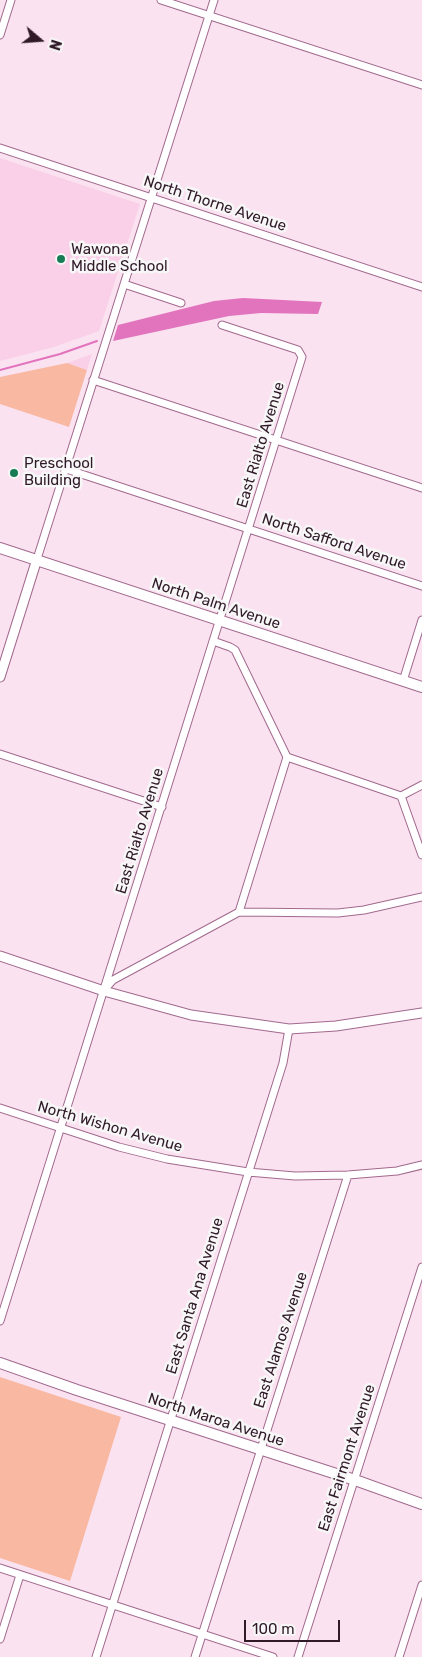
<!DOCTYPE html>
<style>
body{margin:0}
#map{position:relative;width:422px;height:1657px;overflow:hidden;background:#fbe2f1;font-family:Rubik,sans-serif}
canvas{display:block}
.north{position:absolute;left:15px;top:15px;width:50px;height:50px;-webkit-text-stroke:4px #f7f7f7;paint-order:stroke;rotate:108deg;font-size:14px;font-weight:700;line-height:20px;text-align:center;color:#301a28}
.north::after{content:'';display:block;margin:auto;width:18px;height:22px;background:#301a28;clip-path:polygon(50% 0,100% 100%,50% 72%,0 100%)}
.scale{position:absolute;left:244px;top:1620px;width:96px;height:22px;box-sizing:border-box;border:2px solid #301a28;border-top:0;padding-left:6px;font-size:15px;line-height:18px;white-space:nowrap;color:#301a28;-webkit-text-stroke:4px #f7f7f7;paint-order:stroke}
</style>
<div id="map">
<canvas width="422" height="1657"></canvas>
<div class="north">N</div>
<div class="scale">100 m</div>
</div>
<script>
const context = document.querySelector('canvas').getContext('2d');
context.lineJoin = 'round';
function fillPath(path, color) {
  context.fillStyle = color;
  context.fill(path, 'evenodd');
}
function poly(rows) {
  const path = new Path2D();
  for (const r of rows) {
    path.moveTo(r[0], r[1]);
    for (let i = 2; i < r.length; i += 2) path.lineTo(r[i], r[i + 1]);
  }
  return path;
}
function stroke(path, color, width, dash) {
  context.strokeStyle = color;
  context.lineWidth = width;
  context.lineCap = dash ? 'butt' : 'round';
  context.setLineDash(dash || []);
  context.stroke(path);
}
function write(font, color, halo, rows, align = 'center') {
  context.font = font + ' Rubik,sans-serif';
  context.lineWidth = 5;
  context.setLineDash([]);
  context.textBaseline = 'middle';
  context.strokeStyle = halo;
  context.fillStyle = color;
  for (const [text, x, y, turn = 0] of rows) {
    context.save();
    context.translate(x, y);
    context.rotate((+turn || 0) * Math.PI / 180);
    context.textAlign = isNaN(turn) ? turn : align;
    if (halo) context.strokeText(text, 0, 0);
    context.fillText(text, 0, 0);
    context.restore();
  }
}
const built = poly([
 [0,158,140,204,99,331,54,347,0,361],
 [92,354,87,370,67,363]
]);
const green = poly([
 [67,363,87,370,69,427,0,404,0,377],
 [0,1377,121,1417,70,1581,0,1558]
]);
const water = poly([
 [243,298,322,302,318,314,261,313,229,316,113,341,118,325,214,301]
]);
const stream = poly([
 [0,370,60,354,97,341]
]);
const minor = poly([
 [161,0,422,85],
 [0,35,11,0],
 [0,148,422,287],
 [124,284,181,303],
 [93,380,422,488],
 [66,469,422,586],
 [37,559,214,0],
 [213,641,230,647,235,650,287,757,401,796,422,785],
 [403,681,422,620],
 [0,754,162,807],
 [401,796,422,855],
 [239,912,287,757],
 [105,989,113,980,239,912,338,913,364,910,422,897],
 [0,1108,119,1147,167,1159,248,1172,295,1176,348,1175,397,1171,422,1165],
 [0,1321,302,357,298,350,222,325],
 [0,1568,273,1657],
 [0,1639,20,1575],
 [96,1657,283,1063,289,1029],
 [195,1657,348,1175],
 [298,1657,422,1267],
 [399,1657,422,1585]
]);
const tertiary = poly([
 [0,677,37,559],
 [0,956,104,991,191,1015,289,1029,336,1026,422,1013]
]);
const secondary = poly([
 [0,548,422,687],
 [0,1363,77,1390,355,1480,422,1504]
]);
const markers = [
 [61,259,5,"#177c55"],
 [14,473,5,"#177c55"]
];
const streetNames = [
 ["North Thorne Avenue",215,204,18],
 ["East Rialto Avenue",261,445,-73],
 ["North Safford Avenue",334,542,18],
 ["North Palm Avenue",216,604,18],
 ["East Rialto Avenue",140,831,-73],
 ["North Wishon Avenue",110,1127,16],
 ["East Santa Ana Avenue",195,1296,-73],
 ["East Alamos Avenue",281,1340,-72],
 ["North Maroa Avenue",216,1420,18],
 ["East Fairmont Avenue",347,1458,-72]
];
const poiNames = [
 ["Wawona",71,250],
 ["Middle School",71,267],
 ["Preschool",24,464],
 ["Building",24,481]
];
fillPath(built, '#fad0e9');
fillPath(green, '#f8b8a1');
fillPath(water, '#e273bd');
stroke(stream, '#e273bd', 2);
stroke(minor, '#a1698d', 9);
stroke(tertiary, '#a1698d', 11);
stroke(secondary, '#a1698d', 12);
stroke(minor, '#fff', 7);
stroke(tertiary, '#fff', 9);
stroke(secondary, '#fff', 10);
for (const [x, y, r, color] of markers) {
  const dot = new Path2D();
  dot.arc(x, y, r, 0, 2 * Math.PI);
  context.fillStyle = color;
  context.fill(dot);
  stroke(dot, '#f7f7f7', 2);
}
write('15px', '#301a28', '#f7f7f7', streetNames);
write('15px', '#301a28', '#f7f7f7', poiNames, 'left');
</script>
